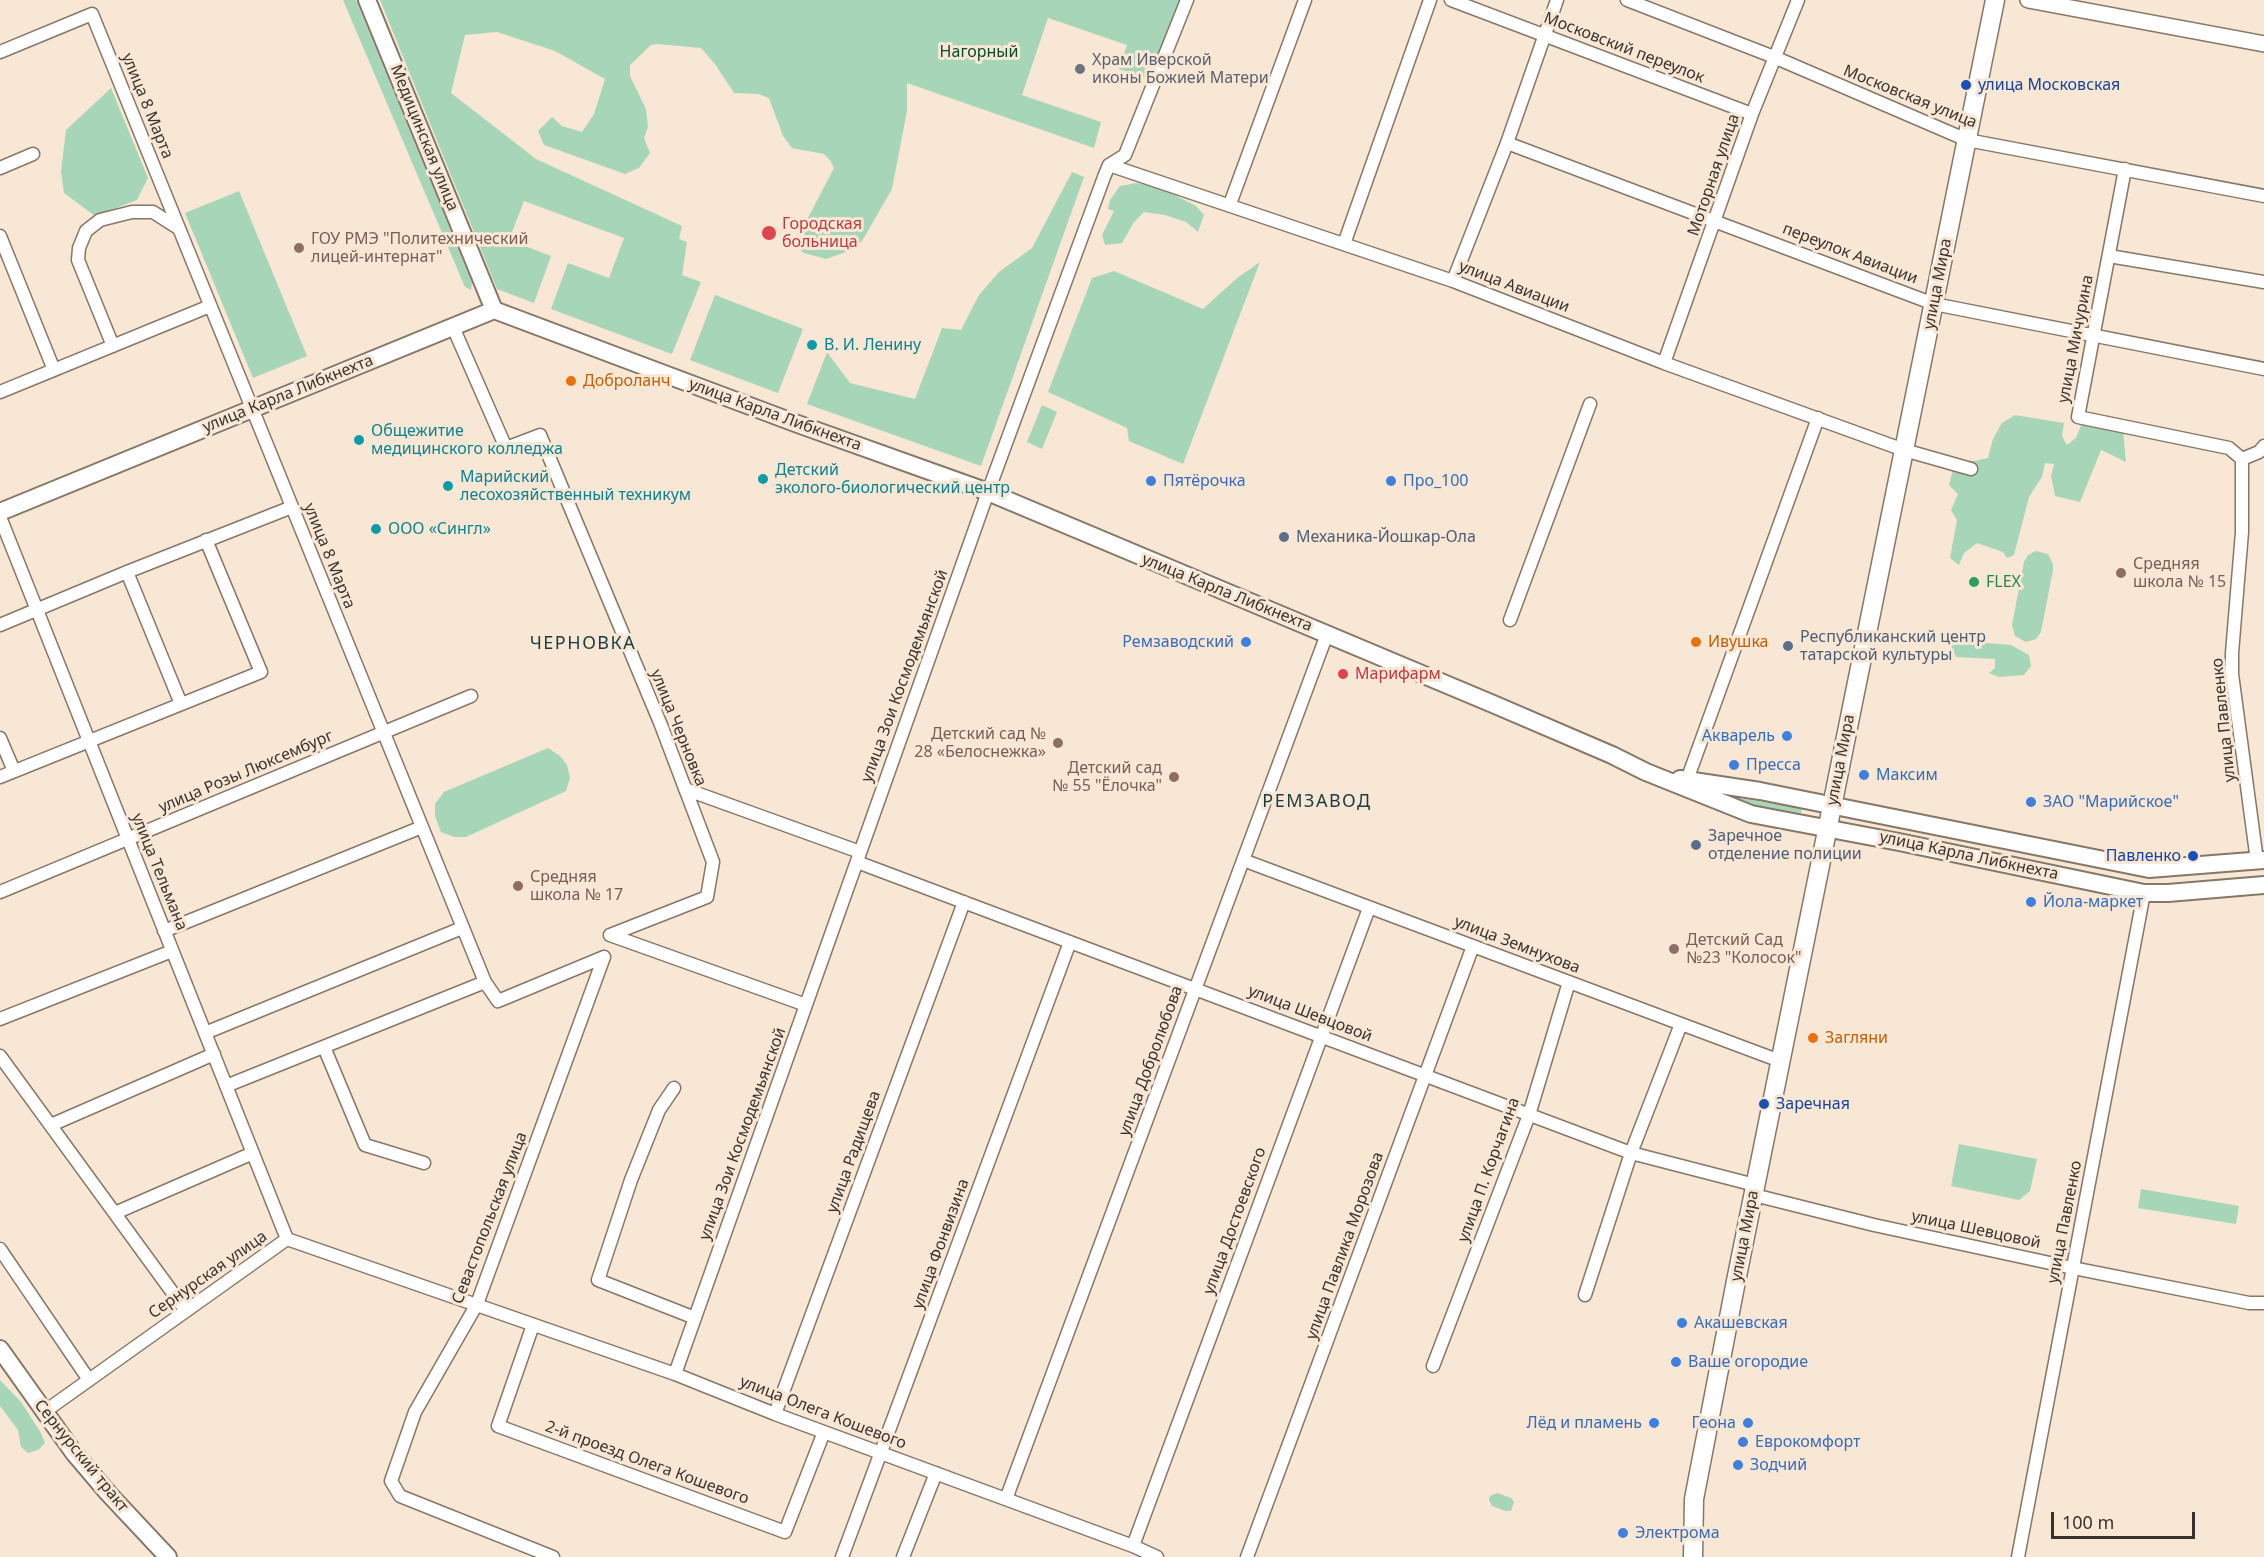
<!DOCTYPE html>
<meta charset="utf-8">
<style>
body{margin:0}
#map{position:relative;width:2264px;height:1557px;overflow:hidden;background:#f8e7d5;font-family:"Noto Sans",sans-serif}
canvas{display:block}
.scale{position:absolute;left:2051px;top:1512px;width:144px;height:27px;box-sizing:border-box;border:3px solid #3a332d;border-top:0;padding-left:8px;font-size:18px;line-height:21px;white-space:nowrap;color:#3a332d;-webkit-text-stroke:4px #f8e7d5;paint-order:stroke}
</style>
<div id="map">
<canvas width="2264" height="1557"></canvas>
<div class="scale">100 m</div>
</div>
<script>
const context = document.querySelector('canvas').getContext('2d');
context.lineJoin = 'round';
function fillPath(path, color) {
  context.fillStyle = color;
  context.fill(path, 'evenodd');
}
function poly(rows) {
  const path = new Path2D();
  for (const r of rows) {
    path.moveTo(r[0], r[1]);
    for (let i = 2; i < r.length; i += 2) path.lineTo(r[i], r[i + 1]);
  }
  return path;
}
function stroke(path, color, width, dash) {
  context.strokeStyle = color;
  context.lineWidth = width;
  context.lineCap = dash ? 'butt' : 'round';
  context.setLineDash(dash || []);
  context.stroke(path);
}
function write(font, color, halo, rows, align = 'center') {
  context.font = font + ' "Noto Sans",sans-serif';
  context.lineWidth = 6;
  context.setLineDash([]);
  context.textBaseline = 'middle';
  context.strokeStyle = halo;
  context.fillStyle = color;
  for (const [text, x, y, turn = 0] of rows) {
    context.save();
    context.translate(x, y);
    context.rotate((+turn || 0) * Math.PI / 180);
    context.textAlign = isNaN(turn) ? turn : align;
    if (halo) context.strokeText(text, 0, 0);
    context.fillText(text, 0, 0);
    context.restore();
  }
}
const green = poly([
 [343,0,356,0,472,283,471,290,465,287],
 [380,0,1180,0,1148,79,1119,69,1127,45,1048,18,1022,95,1101,122,1094,148,907,83,907,111,892,189,862,241,849,251,826,259,804,253,798,248,797,239,834,168,830,160,824,154,792,148,783,136,769,98,758,94,734,93,715,64,701,48,657,44,651,45,630,65,630,76,646,109,648,127,644,138,650,153,639,168,625,174,544,145,538,131,552,117,562,126,582,132,594,114,605,79,555,51,497,32,465,35,451,93,536,159,682,226,679,239,687,242,682,275,701,282,672,354,551,309,568,263,609,278,624,238,524,201,509,240,551,256,534,303,497,289],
 [111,88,148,178,137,200,95,216,64,193,61,171,66,130],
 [1072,172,1084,177,981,466,807,404,827,352,850,383,915,399,942,328,961,330,979,295,999,272,1032,248],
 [1136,183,1159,187,1196,206,1204,215,1198,232,1186,222,1165,215,1144,212,1134,222,1122,243,1105,245,1102,235,1114,211,1108,209,1110,200,1120,186],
 [239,191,307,356,253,378,185,213],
 [1260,262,1183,464,1129,441,1127,428,1048,392,1092,278,1114,271,1203,309,1237,278],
 [715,295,803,329,778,393,690,360],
 [1042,405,1057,412,1042,449,1027,442],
 [2015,415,2064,423,2062,436,2067,445,2076,438,2083,420,2123,430,2126,462,2101,450,2080,502,2055,496,2051,476,2054,464,2045,463,2042,477,2029,497,2014,555,2007,558,2003,552,1977,543,1964,553,1959,565,1950,558,1957,520,1951,510,1958,494,1949,485,1955,462,1975,461,1988,458,1993,439,2002,423],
 [2036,551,2048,554,2053,564,2053,570,2041,632,2036,639,2026,642,2015,636,2012,625,2024,562,2028,555],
 [1959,633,1968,638,1986,643,2011,645,2029,655,2031,666,2024,675,1999,677,1989,673,1995,668,1995,659,1956,657,1949,641],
 [548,748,560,756,567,765,570,778,566,791,466,837,454,837,441,832,435,816,435,804,444,792],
 [1725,796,1802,808,1801,813,1742,804],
 [1959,1144,2037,1159,2030,1191,2019,1200,1951,1186],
 [2141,1189,2239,1206,2236,1224,2138,1208],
 [0,1380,21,1402,41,1433,45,1443,38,1450,28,1453,21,1447,18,1430,0,1406],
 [1497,1493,1511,1498,1514,1502,1511,1511,1505,1511,1492,1506,1489,1500,1490,1496]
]);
const minor = poly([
 [1451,0,1752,114],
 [1627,0,1774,57,1967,140,2264,196],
 [0,52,92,14,485,982,498,1001,604,957],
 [1507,143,1934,304,2264,369],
 [1109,165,1453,281,1664,363,1904,450,1971,469],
 [0,168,33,154],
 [2125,169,2078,417,2229,448,2242,459],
 [1230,204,1305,0],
 [0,236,54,370],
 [1344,244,1430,0],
 [2109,256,2264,282],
 [1453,281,1507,143,1557,0],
 [453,327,506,448,540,435,661,725,713,862,707,897,610,935],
 [113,346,78,260,79,248,86,231,100,220,132,212,153,212,178,228],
 [1664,363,1752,114,1798,0],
 [0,392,210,306],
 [0,517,287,1239],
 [127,572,181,704],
 [1510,620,1590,404],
 [0,625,127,572,292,507],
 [0,738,14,771],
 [0,777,261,672,206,540],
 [1687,780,1818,418],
 [685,789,860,852],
 [1243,860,1780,1061],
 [2257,861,2232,674,2232,653,2242,532,2242,459,2259,452,2264,446],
 [857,862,1631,1153,1755,1185],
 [0,892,471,696],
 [164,931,422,827],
 [610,935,806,1005],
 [0,1019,172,951],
 [205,1033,462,928],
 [324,1047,365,1145,424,1163],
 [0,1056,186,1311],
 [226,1086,485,982],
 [674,1088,659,1110,631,1180,598,1280,695,1318],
 [51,1125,214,1054],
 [1754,1195,1874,1225,2073,1268,2249,1303,2264,1303],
 [115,1213,253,1153],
 [0,1249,89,1380],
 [1585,1295,1631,1153,1681,1024],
 [533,1325,498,1426,785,1532,824,1432],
 [1433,1366,1529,1115,1569,982],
 [675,1374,988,492,1104,177,1109,165,1125,155,1187,0],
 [44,1412,287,1239,675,1374,775,1414,1133,1546,1157,1557],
 [775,1414,964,902],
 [1006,1499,1327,634],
 [1133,1546,1369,908],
 [553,1557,400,1496,391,1481,415,1412,477,1304,604,957],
 [842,1557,1070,942],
 [903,1557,936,1473],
 [1247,1557,1473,946],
 [2018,1557,2144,893]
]);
const tertiary = poly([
 [2028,0,2264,44]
]);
const secondary = poly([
 [367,0,494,310],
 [0,512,494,310,795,423,988,492,1493,704,1612,755,1646,772,1751,814,1899,842,2144,893,2168,893,2264,885],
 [1680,779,1760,791,2149,869,2264,860],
 [0,1349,74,1453,108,1493,168,1557]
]);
const primary = poly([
 [1693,1557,1694,1499,1736,1281,1995,0]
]);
const markers = [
 [1080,69,6,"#6b7280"],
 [1966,85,6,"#1a4fb4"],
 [769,233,8,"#e0444e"],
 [299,248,6,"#8d6e63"],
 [812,345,6,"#0f9aa8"],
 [571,381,6,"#e8710a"],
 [359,440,6,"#0f9aa8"],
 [763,479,6,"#0f9aa8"],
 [1151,481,6,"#3f7fe0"],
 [1391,481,6,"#3f7fe0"],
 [448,486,6,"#0f9aa8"],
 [376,529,6,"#0f9aa8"],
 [1284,537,6,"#5c6f8a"],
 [2121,573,6,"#8d6e63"],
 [1974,582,6,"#2e9e5b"],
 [1246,642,6,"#3f7fe0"],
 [1696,642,6,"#e8710a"],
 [1788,646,6,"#5c6f8a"],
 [1343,674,6,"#e0444e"],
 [1787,736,6,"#3f7fe0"],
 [1058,743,6,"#8d6e63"],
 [1734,765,6,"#3f7fe0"],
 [1864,775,6,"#3f7fe0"],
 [1174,777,6,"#8d6e63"],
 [2031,802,6,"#3f7fe0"],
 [1696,845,6,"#5c6f8a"],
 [2193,856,6,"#1a4fb4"],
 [518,886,6,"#8d6e63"],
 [2031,902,6,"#3f7fe0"],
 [1674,949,6,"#8d6e63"],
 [1813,1038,6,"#e8710a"],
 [1764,1104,6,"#1a4fb4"],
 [1682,1323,6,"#3f7fe0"],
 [1676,1362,6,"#3f7fe0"],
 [1654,1423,6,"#3f7fe0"],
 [1748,1423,6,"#3f7fe0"],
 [1743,1442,6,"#3f7fe0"],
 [1738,1465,6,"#3f7fe0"],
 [1623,1533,6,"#3f7fe0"]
];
const streetNames = [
 ["Московский переулок",1624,48,21],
 ["Московская улица",1910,97,22],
 ["улица 8 Марта",147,106,68],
 ["Медицинская улица",424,138,68],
 ["Моторная улица",1714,175,-71],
 ["переулок Авиации",1850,254,21],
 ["улица Мира",1938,284,-79],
 ["улица Авиации",1514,287,21],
 ["улица Мичурина",2076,339,-79],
 ["улица Карла Либкнехта",288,394,-22],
 ["улица Карла Либкнехта",775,415,20],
 ["улица 8 Марта",329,556,68],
 ["улица Карла Либкнехта",1227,593,22],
 ["улица Зои Космодемьянской",905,676,-70],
 ["улица Павленко",2224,720,-96],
 ["улица Черновка",678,728,68],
 ["улица Мира",1841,760,-79],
 ["улица Розы Люксембург",246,772,-23],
 ["улица Карла Либкнехта",1969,856,12],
 ["улица Тельмана",159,872,68],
 ["улица Земнухова",1517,945,21],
 ["улица Шевцовой",1310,1014,21],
 ["улица Добролюбова",1151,1061,-70],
 ["улица Зои Космодемьянской",743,1134,-70],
 ["улица Радищева",854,1152,-70],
 ["улица П. Корчагина",1489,1170,-70],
 ["Севастопольская улица",490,1218,-69],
 ["улица Достоевского",1235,1221,-70],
 ["улица Павленко",2065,1222,-79],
 ["улица Шевцовой",1976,1230,12],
 ["улица Мира",1745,1236,-79],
 ["улица Фонвизина",941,1244,-70],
 ["улица Павлика Морозова",1345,1246,-70],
 ["Сернурская улица",208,1275,-35],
 ["улица Олега Кошевого",823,1413,21],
 ["Сернурский тракт",81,1456,51],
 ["2-й проезд Олега Кошевого",647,1463,20]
];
const parkNames = [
 ["Нагорный",979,52]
];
const worshipNames = [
 ["Храм Иверской",1092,60],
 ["иконы Божией Матери",1092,78]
];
const transitNames = [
 ["улица Московская",1978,85],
 ["Павленко",2181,856,"right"],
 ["Заречная",1776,1104]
];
const healthNames = [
 ["Городская",782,224],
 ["больница",782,242],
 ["Марифарм",1355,674]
];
const educationNames = [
 ["ГОУ РМЭ \"Политехнический",311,239],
 ["лицей-интернат\"",311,257],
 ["Средняя",2133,564],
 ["школа № 15",2133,582],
 ["Детский сад №",1046,734,"right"],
 ["28 «Белоснежка»",1046,752,"right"],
 ["Детский сад",1162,768,"right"],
 ["№ 55 \"Ёлочка\"",1162,786,"right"],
 ["Средняя",530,877],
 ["школа № 17",530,895],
 ["Детский Сад",1686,940],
 ["№23 \"Колосок\"",1686,958]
];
const cultureNames = [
 ["В. И. Ленину",824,345],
 ["Общежитие",371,431],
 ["медицинского колледжа",371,449],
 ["Детский",775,470],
 ["эколого-биологический центр",775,488],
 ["Марийский",460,477],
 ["лесохозяйственный техникум",460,495],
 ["ООО «Сингл»",388,529]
];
const foodNames = [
 ["Доброланч",583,381],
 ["Ивушка",1708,642],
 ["Загляни",1825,1038]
];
const shopNames = [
 ["Пятёрочка",1163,481],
 ["Про_100",1403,481],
 ["Ремзаводский",1234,642,"right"],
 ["Акварель",1775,736,"right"],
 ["Пресса",1746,765],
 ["Максим",1876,775],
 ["ЗАО \"Марийское\"",2043,802],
 ["Йола-маркет",2043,902],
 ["Акашевская",1694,1323],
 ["Ваше огородие",1688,1362],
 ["Лёд и пламень",1642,1423,"right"],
 ["Геона",1736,1423,"right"],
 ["Еврокомфорт",1755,1442],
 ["Зодчий",1750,1465],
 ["Электрома",1635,1533]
];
const serviceNames = [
 ["Механика-Йошкар-Ола",1296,537],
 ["Республиканский центр",1800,637],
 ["татарской культуры",1800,655],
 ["Заречное",1708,836],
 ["отделение полиции",1708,854]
];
const leisureNames = [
 ["FLEX",1986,582]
];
const neighbourhoodNames = [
 ["ЧЕРНОВКА",583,644],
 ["РЕМЗАВОД",1317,802]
];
fillPath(green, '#a6d6b7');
stroke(minor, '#867767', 15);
stroke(tertiary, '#867767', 18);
stroke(secondary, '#867767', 20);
stroke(primary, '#867767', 21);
stroke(minor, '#fff', 12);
stroke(tertiary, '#fff', 15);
stroke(secondary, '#fff', 16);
stroke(primary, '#fff', 18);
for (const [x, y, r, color] of markers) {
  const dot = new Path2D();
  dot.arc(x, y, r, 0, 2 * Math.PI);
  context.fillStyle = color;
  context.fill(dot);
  stroke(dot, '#f8e7d5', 2);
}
write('16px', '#3a332d', '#f8e7d5', streetNames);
write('16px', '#084b2b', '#f8e7d5', parkNames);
write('16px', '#5b616d', '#f8e7d5', worshipNames, 'left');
write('16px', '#164399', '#f8e7d5', transitNames, 'left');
write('16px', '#be3a42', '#f8e7d5', healthNames, 'left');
write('16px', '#785e54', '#f8e7d5', educationNames, 'left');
write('16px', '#0d838f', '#f8e7d5', cultureNames, 'left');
write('16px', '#c56008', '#f8e7d5', foodNames, 'left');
write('16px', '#366cbe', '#f8e7d5', shopNames, 'left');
write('16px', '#4e5e75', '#f8e7d5', serviceNames, 'left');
write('16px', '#27864d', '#f8e7d5', leisureNames, 'left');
context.letterSpacing = '1.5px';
write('18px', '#1a3c3e', '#f8e7d5', neighbourhoodNames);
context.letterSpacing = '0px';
</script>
